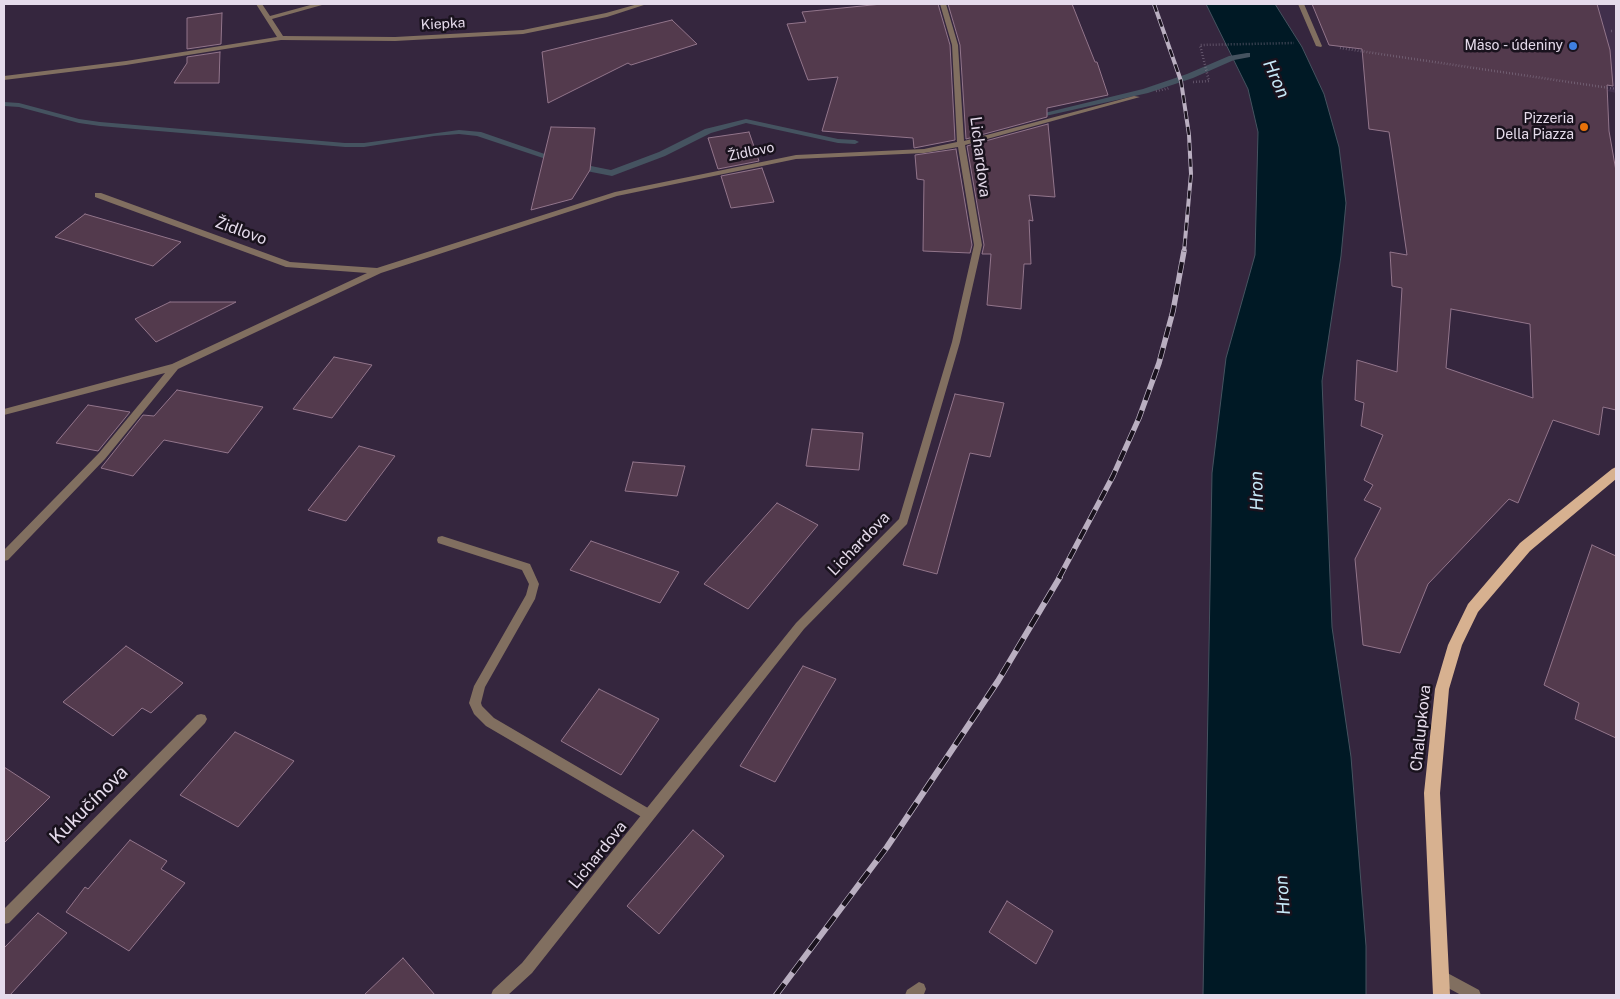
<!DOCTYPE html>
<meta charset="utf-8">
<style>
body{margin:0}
#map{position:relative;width:1620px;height:999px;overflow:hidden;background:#35263e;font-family:"Public Sans",sans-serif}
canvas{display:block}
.frame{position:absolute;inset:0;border:5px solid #e5dbeb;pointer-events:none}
</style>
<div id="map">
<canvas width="1620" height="999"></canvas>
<div class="frame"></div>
</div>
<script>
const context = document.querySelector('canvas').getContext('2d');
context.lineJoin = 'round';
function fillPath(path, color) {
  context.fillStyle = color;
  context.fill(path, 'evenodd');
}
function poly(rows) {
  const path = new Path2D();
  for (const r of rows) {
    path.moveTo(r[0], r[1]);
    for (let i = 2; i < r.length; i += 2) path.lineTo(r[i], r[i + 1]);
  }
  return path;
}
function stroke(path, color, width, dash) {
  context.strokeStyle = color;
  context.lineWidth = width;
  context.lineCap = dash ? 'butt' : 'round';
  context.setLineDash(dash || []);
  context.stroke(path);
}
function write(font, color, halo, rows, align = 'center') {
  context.font = font + ' "Public Sans",sans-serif';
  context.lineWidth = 5;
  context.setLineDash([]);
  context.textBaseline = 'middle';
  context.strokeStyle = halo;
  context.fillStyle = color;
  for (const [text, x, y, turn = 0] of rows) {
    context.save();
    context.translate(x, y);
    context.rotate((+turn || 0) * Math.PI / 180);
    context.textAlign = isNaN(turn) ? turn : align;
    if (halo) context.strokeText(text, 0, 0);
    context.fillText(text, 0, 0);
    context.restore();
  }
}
const built = poly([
 [1597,4,1616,4,1616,93,1607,91,1613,86,1611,65,1609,47]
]);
const water = poly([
 [1206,4,1275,4,1302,47,1324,94,1339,147,1346,203,1341,256,1322,381,1332,627,1351,757,1366,946,1366,995,1203,995,1212,473,1226,358,1255,255,1258,132,1248,89,1206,4]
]);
const stream = poly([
 [1247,53,1250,53,1250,57,1234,60,1193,78,1148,93,1032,119,1028,117,1143,89,1187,74,1229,56,1247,53],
 [4,102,19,103,79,119,100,122,345,143,364,143,459,130,481,132,562,160,558,163,477,136,459,134,434,136,364,147,345,147,100,126,79,123,19,107,4,106,4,102],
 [746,119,838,139,855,140,859,142,855,144,838,143,746,123,711,133,665,156,612,176,576,169,572,166,576,163,611,170,659,152,705,129,746,119]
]);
const building = poly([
 [882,4,938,4,950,45,955,140,914,148,913,138,822,131,838,77,808,80,787,24,806,22,802,12,882,4],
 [948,4,1072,4,1095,62,1097,62,1108,95,1047,108,1047,117,966,139,960,45,948,4],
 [1312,4,1597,4,1610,50,1613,86,1607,85,1609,131,1616,171,1616,410,1603,407,1599,435,1553,420,1518,503,1509,499,1428,584,1400,653,1363,645,1355,559,1381,508,1364,500,1373,485,1364,480,1383,435,1361,426,1364,403,1355,400,1357,360,1397,372,1402,288,1392,286,1390,252,1407,255,1389,132,1369,129,1362,49,1329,45,1312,4],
 [1451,309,1530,324,1533,398,1446,368,1451,309],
 [222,13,221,44,187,49,187,18,222,13],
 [672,20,697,44,631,65,628,63,548,103,542,52,672,20],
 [220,52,219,83,174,83,187,63,187,57,220,52],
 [1048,124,1055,197,1029,195,1033,221,1029,220,1031,264,1024,264,1021,309,987,305,991,254,982,254,984,245,967,146,1048,124],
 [551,127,595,128,590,170,572,199,531,210,551,127],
 [749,132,759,161,718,169,708,138,749,132],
 [956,149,972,245,970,253,923,251,924,180,917,179,915,155,956,149],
 [762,168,774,202,731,208,721,176,762,168],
 [85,214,181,242,153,266,55,237,85,214],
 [170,302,236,302,156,342,135,319,170,302],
 [334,357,372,365,332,418,293,409,334,357],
 [177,390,263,407,228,453,164,440,133,476,101,468,143,415,154,416,177,390],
 [955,394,1004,403,990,457,970,453,937,574,903,565,955,394],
 [88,405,130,412,98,451,56,443,88,405],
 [812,429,863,433,859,470,806,466,812,429],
 [359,446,395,456,346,521,308,510,359,446],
 [633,462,685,466,677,496,625,491,633,462],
 [777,503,818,525,748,609,704,584,777,503],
 [591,541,679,572,660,603,570,570,591,541],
 [1592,545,1616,556,1616,738,1575,719,1579,703,1544,685,1592,545],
 [126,646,183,683,151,713,142,708,113,736,63,702,126,646],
 [803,666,836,679,775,782,740,766,803,666],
 [599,689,659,719,621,775,561,741,599,689],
 [235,732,294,761,238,827,180,795,235,732],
 [4,767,50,797,4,843,4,767],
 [693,830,724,856,659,934,627,906,693,830],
 [130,840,167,861,161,869,185,883,129,951,66,912,85,887,88,889,130,840],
 [1007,901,1053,931,1036,964,989,932,1007,901],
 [38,913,67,933,10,995,4,995,4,948,38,913],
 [403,958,435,995,364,995,403,958]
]);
const path = poly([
 [1611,31,1613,31],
 [1340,48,1616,89],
 [1193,82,1209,81,1200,45,1294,43],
 [1156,91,1170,88]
]);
const lane = poly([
 [442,536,530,564,539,584,535,599,485,687,481,703,482,706,494,718,653,811,655,815,653,819,649,821,645,819,486,726,474,714,469,703,474,686,526,595,529,584,522,570,438,543,437,540,438,537,442,536],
 [919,982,924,984,926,989,924,994,922,995,905,995,907,990,919,982]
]);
const street = poly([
 [256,4,262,4,270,16,314,4,323,4,322,5,272,19,283,36,395,37,523,30,606,13,638,4,647,4,607,17,523,34,395,41,281,40,126,65,4,80,4,76,126,61,277,37,256,4],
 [940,4,946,4,958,45,964,141,1134,96,1140,97,965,145,982,245,960,342,907,524,804,629,532,973,508,995,491,995,493,990,522,963,796,623,899,519,952,342,974,245,958,147,924,153,796,159,617,196,381,273,178,369,105,459,8,560,4,561,4,550,99,453,165,373,4,415,4,409,172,364,367,273,286,267,95,197,95,193,101,193,290,262,377,268,615,192,796,155,924,149,957,142,952,45,940,4],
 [1298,4,1304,4,1322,46,1321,47,1316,46,1298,4],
 [201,714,205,715,207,719,205,723,9,923,4,924,4,909,197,715,201,714],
 [1440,969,1479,990,1481,995,1461,995,1435,981,1433,976,1435,971,1440,969]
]);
const primary = poly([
 [1616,467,1616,479,1530,551,1478,612,1462,645,1449,689,1440,793,1450,995,1433,995,1424,793,1435,689,1448,645,1468,604,1520,543,1612,469,1616,467]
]);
const railFar2 = poly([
 [1154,4,1181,81,1189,135,1191,174,1184,252]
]);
const railFar1 = poly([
 [1059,578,1113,476,1139,418,1159,363,1173,311,1184,251]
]);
const rail = poly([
 [776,995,887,847,998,681,1060,577]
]);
const markers = [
 [1573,46,5,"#3f7fe0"],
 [1584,127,5,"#e8710a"]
];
const farStreetnames = [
 ["Kiepka",443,24,-3],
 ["Židlovo",751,152,-12]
];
const farPoinames = [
 ["Mäso - údeniny",1563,46],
 ["Pizzeria",1574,119],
 ["Della Piazza",1574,135]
];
const streetNames = [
 ["Lichardova",980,157,83],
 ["Židlovo",241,231,20],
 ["Lichardova",859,544,-46],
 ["Chalupkova",1421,728,-84],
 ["Lichardova",598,855,-51]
];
const waterNames = [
 ["Hron",1276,79,66],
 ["Hron",1257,491,-91],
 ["Hron",1283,895,-94]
];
const nearStreetnames = [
 ["Kukučínova",89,805,-45]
];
fillPath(built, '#412f4c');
fillPath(water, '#001925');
stroke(water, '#455360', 1);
fillPath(stream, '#455360');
fillPath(building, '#533a4d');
stroke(building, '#92758b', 1);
stroke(path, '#8a7d91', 2.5, [0.5, 2.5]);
fillPath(lane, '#816f60');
fillPath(street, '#816f60');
fillPath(primary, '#d7b190');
stroke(railFar2, '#baafc1', 4);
stroke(railFar1, '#baafc1', 5.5);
stroke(rail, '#baafc1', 6);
stroke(railFar2, '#19121d', 2.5, [8]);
stroke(railFar1, '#19121d', 4, [11]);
stroke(rail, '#19121d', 4.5, [14]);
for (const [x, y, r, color] of markers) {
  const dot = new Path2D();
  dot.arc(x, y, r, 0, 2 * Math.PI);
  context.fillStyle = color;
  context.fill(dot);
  stroke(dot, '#19121d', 2);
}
write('14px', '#e5dbeb', '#19121d', farStreetnames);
write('14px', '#e5dbeb', '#19121d', farPoinames, 'right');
write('16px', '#e5dbeb', '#19121d', streetNames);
write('italic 18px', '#c7e9f8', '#19121d', waterNames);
write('19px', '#e5dbeb', '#19121d', nearStreetnames);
</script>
